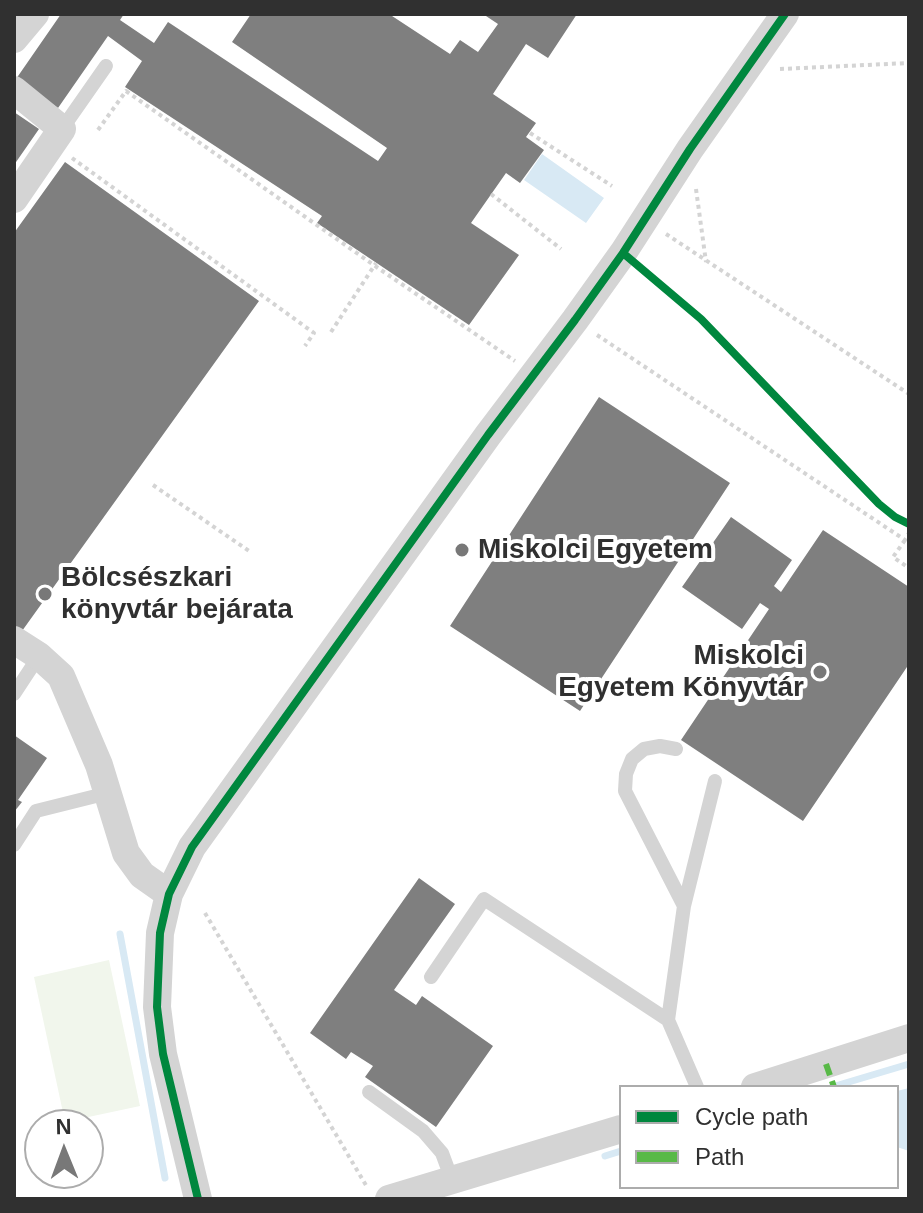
<!DOCTYPE html>
<meta charset="utf-8">
<style>
body{margin:0}
#map{position:relative;width:923px;height:1213px;overflow:hidden;background:#fff;font-family:Arial,sans-serif}
canvas{display:block}
.frame{position:absolute;inset:0;border:16px solid #303030;pointer-events:none}
.legend{position:absolute;left:619px;top:1085px;width:280px;height:104px;box-sizing:border-box;background:#fff;border:2px solid #acacac;margin:0;padding:10px 14px;list-style:none;font-size:24px;color:#303030}
.legend li{display:flex;align-items:center;gap:16px;height:40px}
.legend b{width:40px;border:2px solid #acacac}
.north{position:absolute;left:24px;top:1109px;width:80px;height:80px;box-sizing:border-box;background:#fff;border:2px solid #acacac;border-radius:50%;rotate:359deg;font-size:22px;font-weight:700;line-height:32px;text-align:center;color:#303030}
.north::after{content:'';display:block;margin:auto;width:28px;height:36px;background:#787878;clip-path:polygon(50% 0,100% 100%,50% 72%,0 100%)}
</style>
<div id="map">
<canvas width="923" height="1213"></canvas>
<div class="frame"></div>
<ul class="legend">
<li><b style="height:10px;background:#00873e"></b>Cycle path</li>
<li><b style="height:10px;background:#58b947"></b>Path</li>
</ul>
<div class="north">N</div>
</div>
<script>
const context = document.querySelector('canvas').getContext('2d');
context.lineJoin = 'round';
function fillPath(path, color) {
  context.fillStyle = color;
  context.fill(path, 'evenodd');
}
function poly(rows) {
  const path = new Path2D();
  for (const r of rows) {
    path.moveTo(r[0], r[1]);
    for (let i = 2; i < r.length; i += 2) path.lineTo(r[i], r[i + 1]);
  }
  return path;
}
function stroke(path, color, width, dash) {
  context.strokeStyle = color;
  context.lineWidth = width;
  context.lineCap = dash ? 'butt' : 'round';
  context.setLineDash(dash || []);
  context.stroke(path);
}
function write(font, color, halo, rows, align = 'center') {
  context.font = font + ' Arial,sans-serif';
  context.lineWidth = 8;
  context.setLineDash([]);
  context.textBaseline = 'middle';
  context.strokeStyle = halo;
  context.fillStyle = color;
  for (const [text, x, y, turn = 0] of rows) {
    context.save();
    context.translate(x, y);
    context.rotate((+turn || 0) * Math.PI / 180);
    context.textAlign = isNaN(turn) ? turn : align;
    if (halo) context.strokeText(text, 0, 0);
    context.fillText(text, 0, 0);
    context.restore();
  }
}
const green = poly([
 [109,960,140,1106,65,1122,34,977]
]);
const water = poly([
 [542,154,604,198,586,223,524,180],
 [909,1088,909,1151,897,1147,897,1091]
]);
const stream = poly([
 [120,934,165,1178],
 [832,1087,909,1064],
 [605,1156,621,1151]
]);
const building = poly([
 [61,14,124,14,120,20,154,43,168,22,378,161,387,148,232,42,251,14,389,14,450,54,460,40,478,52,498,24,483,14,577,14,548,58,526,44,493,94,536,123,526,137,544,150,520,183,506,173,471,223,519,255,469,325,317,223,322,216,125,87,142,61,108,36,58,108,16,79],
 [14,112,39,129,14,165],
 [65,162,259,301,22,631,14,625,14,233],
 [599,397,730,483,580,711,450,626],
 [731,517,792,560,774,586,781,592,823,530,909,587,909,664,803,821,681,740,769,609,760,603,742,629,682,587],
 [14,735,47,758,18,800,22,802,14,812],
 [419,878,455,904,394,990,416,1005,422,996,493,1046,436,1127,365,1077,373,1066,351,1052,346,1059,310,1033]
]);
const path = poly([
 [780,69,909,63],
 [98,130,126,91,378,268,515,361],
 [530,133,612,186],
 [72,158,314,333,305,346],
 [696,189,706,262],
 [491,194,561,249],
 [666,234,909,394],
 [597,335,905,540,909,533],
 [153,485,249,551],
 [905,540,893,557,909,568],
 [205,913,367,1187]
]);
const lane = poly([
 [62,129,106,66],
 [14,694,39,656],
 [676,749,660,746,644,749,632,759,626,774,625,791,684,906,668,1020,697,1087],
 [14,845,36,811,108,793],
 [684,906,715,781],
 [431,977,484,899,668,1020],
 [369,1092,423,1131,442,1153,452,1180]
]);
const street = poly([
 [14,39,35,14],
 [14,90,62,129,14,199],
 [14,640,39,656,61,676,99,765,126,853,142,875,169,894],
 [755,1087,909,1038],
 [198,1199,163,1054,157,1007,160,933,169,894,192,847,488,435,575,320,623,253,690,149,785,14],
 [389,1199,621,1129]
]);
const pathBridge = poly([
 [331,332,376,263]
]);
const quiet = poly([
 [826,1064,834,1087]
]);
const cycleway = poly([
 [623,253,701,319,879,504,895,517,909,524],
 [198,1199,163,1054,157,1007,160,933,169,894,192,847,488,435,575,320,623,253,690,149,785,14]
]);
const markers = [
 [462,550,8,"#787878"],
 [45,594,8,"#787878"],
 [820,672,8,"#787878"]
];
const poiNames = [
 ["Miskolci Egyetem",478,550],
 ["Bölcsészkari",61,578],
 ["könyvtár bejárata",61,610],
 ["Miskolci",804,656,"right"],
 ["Egyetem Könyvtár",804,688,"right"]
];
fillPath(green, '#f1f6ec');
fillPath(water, '#d8e9f4');
stroke(stream, '#d8e9f4', 7);
fillPath(building, '#7f7f7f');
stroke(path, '#d4d4d4', 4, [4, 4]);
stroke(lane, '#d4d4d4', 14);
stroke(street, '#d4d4d4', 28);
stroke(pathBridge, '#d4d4d4', 4, [4, 4]);
stroke(quiet, '#58b947', 6, [12, 6]);
stroke(cycleway, '#00873e', 8);
for (const [x, y, r, color] of markers) {
  const dot = new Path2D();
  dot.arc(x, y, r, 0, 2 * Math.PI);
  context.fillStyle = color;
  context.fill(dot);
  stroke(dot, '#fff', 3);
}
write('bold 28px', '#303030', '#fff', poiNames, 'left');
</script>
